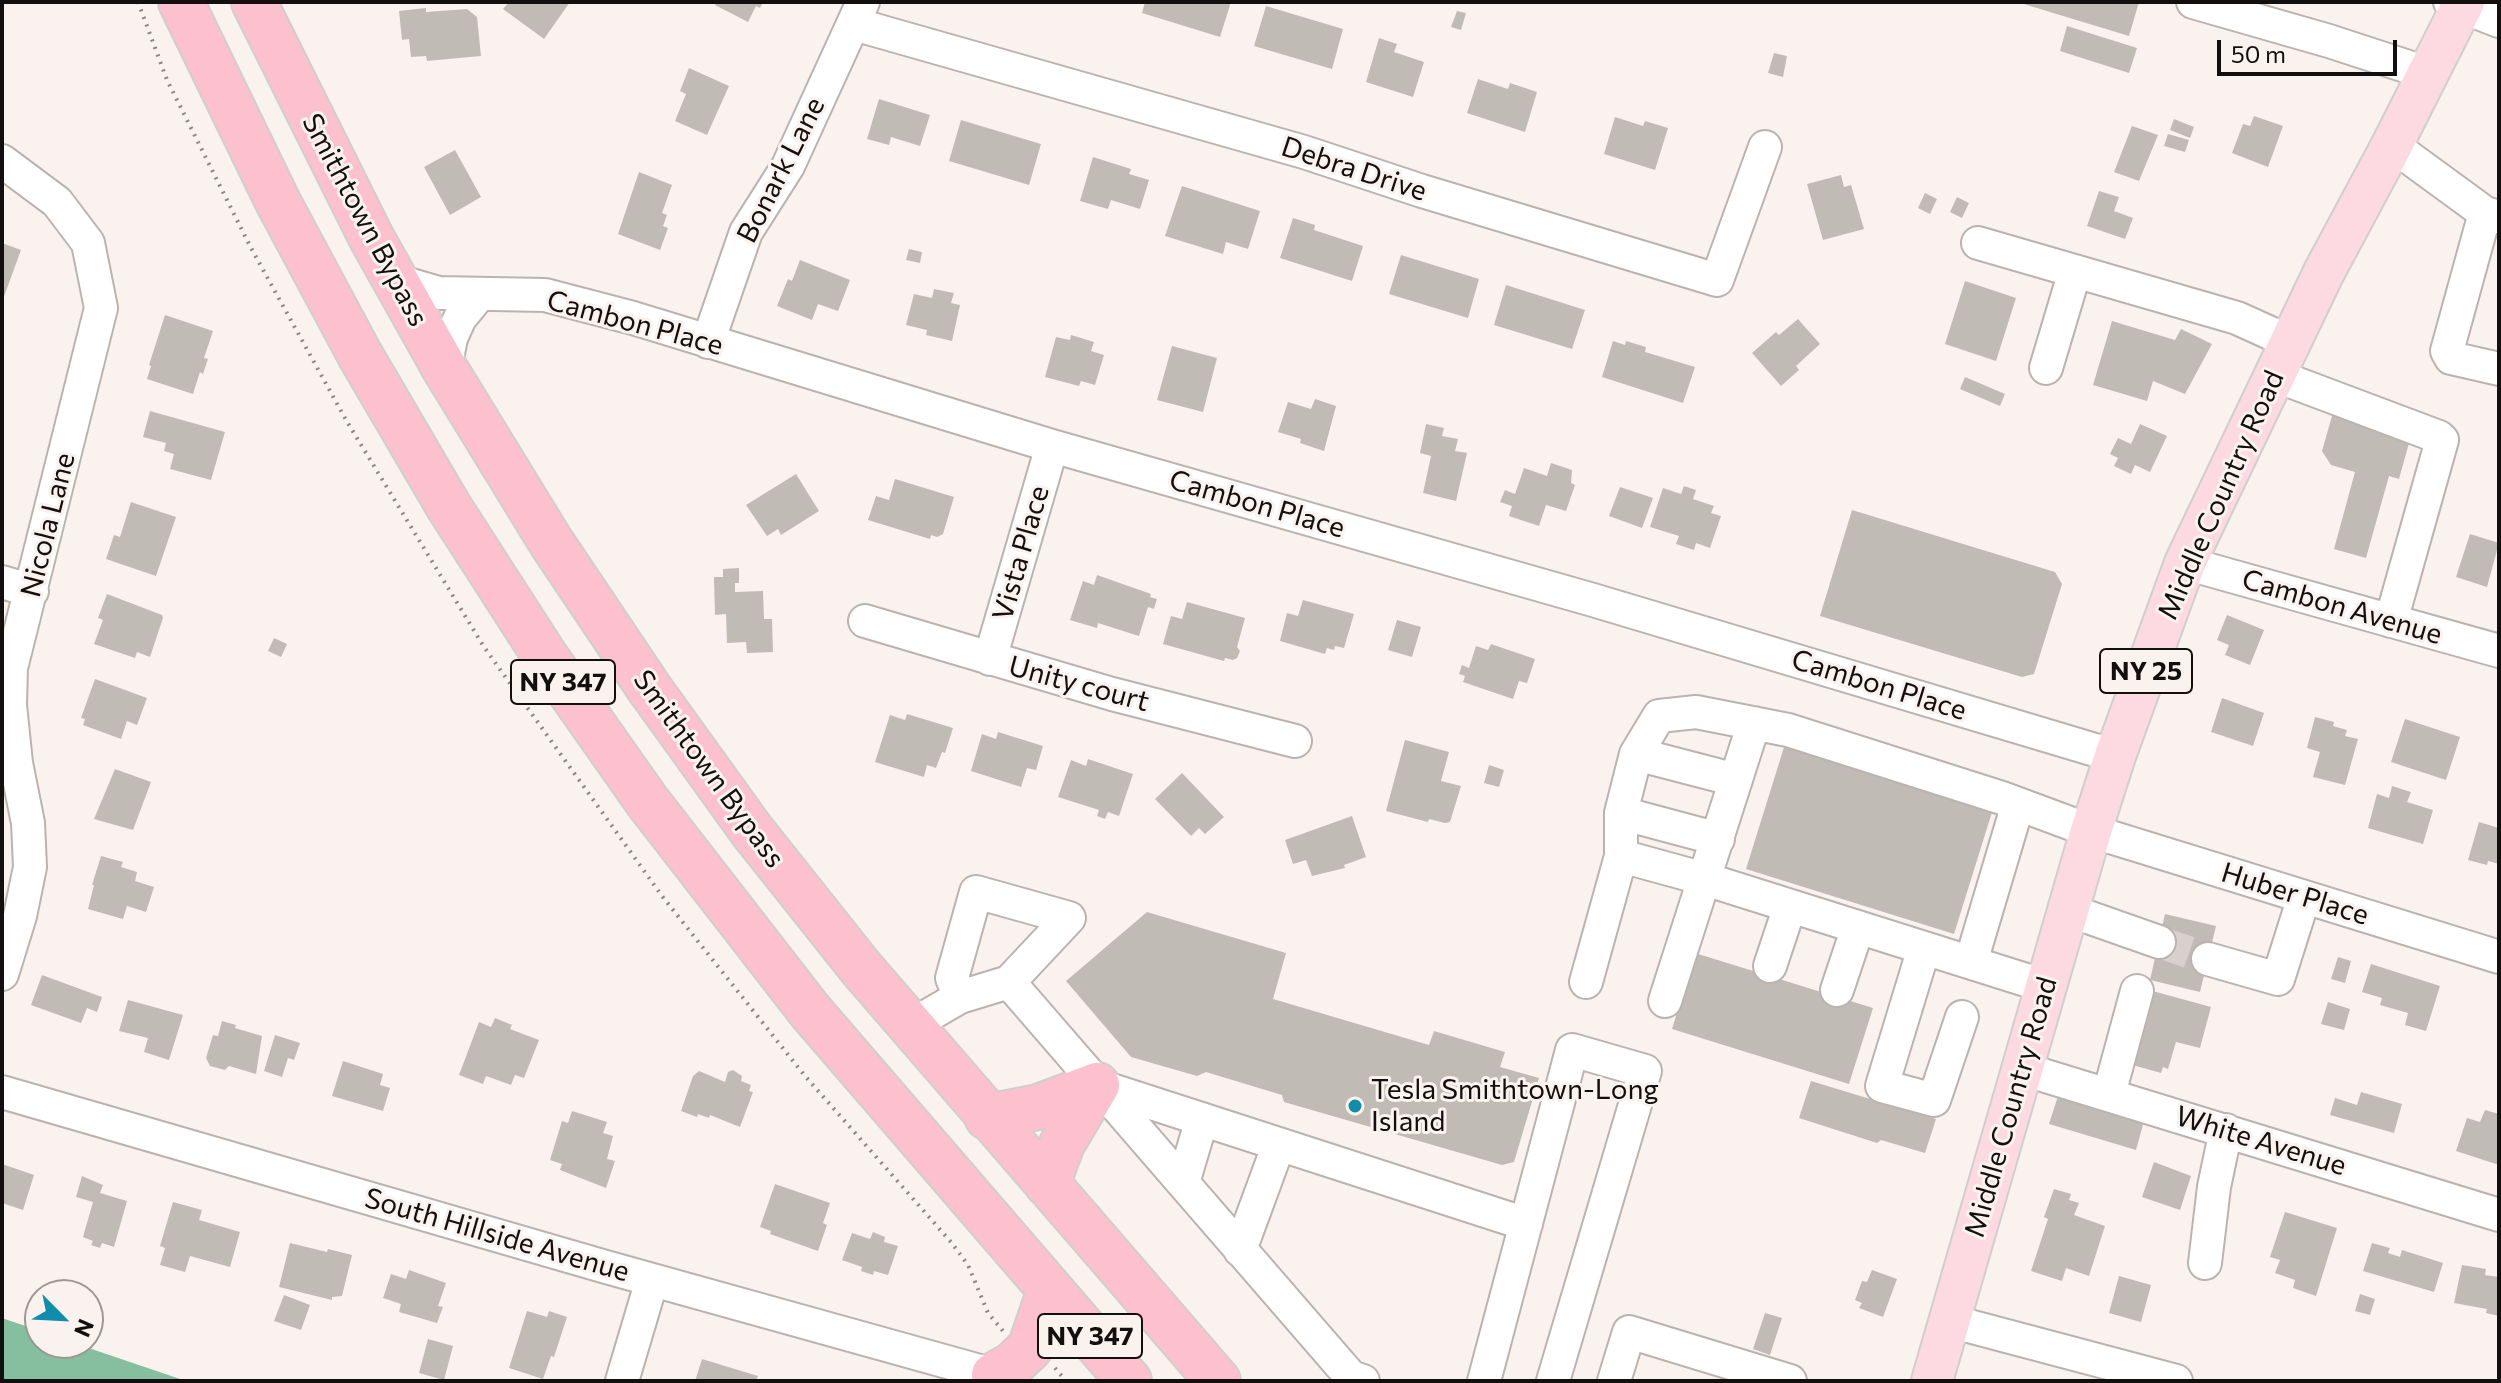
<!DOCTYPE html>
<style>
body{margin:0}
#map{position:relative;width:2501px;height:1383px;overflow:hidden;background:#faf2ee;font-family:Commissioner,sans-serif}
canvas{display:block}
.frame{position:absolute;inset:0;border:4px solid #120f0e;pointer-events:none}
.north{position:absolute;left:24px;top:1279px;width:80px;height:80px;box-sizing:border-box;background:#faf2ee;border:2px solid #9d9794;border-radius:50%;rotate:114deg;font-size:22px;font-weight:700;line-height:32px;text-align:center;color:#120f0e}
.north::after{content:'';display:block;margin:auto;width:28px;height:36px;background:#108cad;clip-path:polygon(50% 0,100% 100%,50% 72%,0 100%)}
.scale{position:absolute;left:2217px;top:40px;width:180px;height:36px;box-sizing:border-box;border:4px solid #120f0e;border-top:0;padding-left:10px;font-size:24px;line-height:28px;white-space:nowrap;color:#120f0e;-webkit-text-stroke:6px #faf2ee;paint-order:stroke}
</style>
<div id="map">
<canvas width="2501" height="1383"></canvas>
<div class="frame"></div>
<div class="north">N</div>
<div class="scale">50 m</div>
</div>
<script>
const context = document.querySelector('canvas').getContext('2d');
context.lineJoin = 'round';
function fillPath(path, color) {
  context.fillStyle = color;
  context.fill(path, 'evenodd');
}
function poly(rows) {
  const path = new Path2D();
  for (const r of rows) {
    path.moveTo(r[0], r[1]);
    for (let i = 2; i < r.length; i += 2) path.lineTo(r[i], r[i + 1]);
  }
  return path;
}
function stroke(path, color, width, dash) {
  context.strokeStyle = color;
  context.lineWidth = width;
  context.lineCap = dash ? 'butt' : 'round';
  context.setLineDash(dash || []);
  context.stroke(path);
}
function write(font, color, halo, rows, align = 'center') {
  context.font = font + ' Commissioner,sans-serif';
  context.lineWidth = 6;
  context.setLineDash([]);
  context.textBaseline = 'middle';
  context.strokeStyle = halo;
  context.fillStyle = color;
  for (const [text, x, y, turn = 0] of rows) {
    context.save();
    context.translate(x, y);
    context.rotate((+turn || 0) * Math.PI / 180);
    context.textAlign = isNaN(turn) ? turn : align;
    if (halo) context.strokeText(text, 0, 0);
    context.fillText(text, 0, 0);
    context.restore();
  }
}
const forest = poly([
 [2,1318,40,1331,40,1343,74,1343,186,1381,2,1381]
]);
const building = poly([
 [509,2,570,2,544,39,503,9],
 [716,2,763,2,760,8,756,6,748,22,715,5],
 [1145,2,1231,2,1220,37,1142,13],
 [2017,2,2139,2,2129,36],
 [1266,6,1343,29,1332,69,1254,46],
 [426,8,426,12,467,9,477,17,481,56,427,61,426,56,411,57,409,39,402,40,399,11],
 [1457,11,1466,13,1461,30,1451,27],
 [2067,26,2137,48,2129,73,2060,51],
 [1379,38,1397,44,1394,52,1424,62,1413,97,1366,82],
 [1774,53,1787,56,1783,77,1768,73],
 [689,68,729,86,707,135,675,121,686,94,680,91],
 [1478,79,1508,89,1510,83,1537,92,1525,132,1467,113],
 [879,99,930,115,920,146,891,137,889,145,867,139],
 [2254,116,2283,126,2268,167,2232,153,2243,124,2250,126],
 [1615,117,1643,126,1645,121,1668,128,1655,170,1604,154],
 [2174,119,2194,127,2190,138,2170,130],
 [961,120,1041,144,1029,185,949,161],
 [2132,126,2158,135,2139,181,2114,172],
 [2168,134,2189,140,2185,152,2164,146],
 [455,150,481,197,450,215,424,167],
 [1093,157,1131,169,1129,174,1149,180,1140,209,1111,200,1108,209,1080,201],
 [639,172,672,185,662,213,667,215,663,226,668,228,660,250,618,234],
 [1841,175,1844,187,1851,185,1864,229,1823,240,1807,184],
 [1182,186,1260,211,1248,249,1226,242,1223,254,1165,236],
 [2099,191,2119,197,2114,211,2133,218,2125,239,2087,226],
 [1925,193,1937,199,1930,214,1918,208],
 [1957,197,1969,203,1962,218,1950,212],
 [1293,218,1315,225,1314,230,1363,246,1352,281,1280,258],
 [2,243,21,250,2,302],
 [909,249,922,252,920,263,906,260],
 [1401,255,1479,279,1468,318,1389,294],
 [800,260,850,280,838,311,818,304,812,320,777,306,788,279,792,281],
 [1965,281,2016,298,1996,361,1945,344],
 [1506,285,1585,310,1572,349,1494,325],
 [934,289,954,293,951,303,960,305,952,341,926,335,927,330,906,325,914,294,932,298],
 [165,315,213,331,204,358,208,359,203,374,200,372,193,394,147,379,151,366,149,365],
 [1798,319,1820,344,1796,366,1799,370,1781,386,1752,353,1776,332,1779,335],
 [2112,321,2175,340,2181,329,2212,344,2185,394,2153,381,2147,401,2093,385],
 [1071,335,1094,342,1091,351,1104,355,1095,385,1081,381,1079,386,1045,377,1056,337,1070,340],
 [1613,341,1625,345,1626,341,1646,347,1645,352,1695,367,1683,403,1602,377],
 [1172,346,1217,358,1203,412,1157,400],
 [1965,377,2005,394,2000,406,1960,389],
 [1315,399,1336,406,1324,451,1300,443,1301,439,1278,432,1288,402,1311,409],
 [2334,409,2411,436,2399,479,2389,476,2366,558,2334,549,2355,472,2331,465,2322,451],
 [150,411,225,432,211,480,170,469,174,454,164,451,166,443,143,437],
 [1426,424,1444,428,1442,436,1458,439,1455,451,1467,453,1456,501,1423,493,1431,456,1420,453],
 [2140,424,2167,436,2150,472,2135,465,2131,474,2114,466,2118,458,2110,454,2118,438,2131,444],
 [1551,463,1572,470,1571,483,1575,485,1566,511,1546,505,1539,526,1509,516,1512,506,1500,502,1505,490,1515,494,1524,468,1547,476],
 [796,474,819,511,781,535,778,529,767,536,746,505],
 [895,479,954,497,943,534,937,537,931,535,930,539,868,520,876,496,889,500],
 [1684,486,1696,490,1693,499,1714,506,1711,513,1721,516,1710,548,1696,543,1694,550,1676,544,1679,536,1650,527,1663,488,1681,494],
 [1620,487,1653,498,1642,528,1609,516],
 [131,502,176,517,156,576,106,559,114,535,120,537],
 [1852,510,2055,572,2062,584,2034,674,2022,677,1820,616],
 [2470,534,2499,543,2487,587,2456,577],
 [739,568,739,583,735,583,735,592,763,591,764,619,772,619,773,652,747,653,746,642,727,643,726,614,715,615,714,577,723,577,723,569],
 [1097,575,1151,594,1150,597,1157,599,1154,609,1148,607,1139,636,1098,623,1097,628,1070,620,1083,581,1094,585],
 [107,594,162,615,163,618,150,657,137,652,135,658,94,644,103,620,98,618],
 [1303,600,1354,614,1344,648,1335,646,1334,650,1327,648,1325,654,1280,641,1287,613,1298,616],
 [1187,602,1245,618,1237,647,1240,651,1237,658,1233,660,1225,658,1224,661,1163,644,1171,616,1182,619],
 [2227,615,2264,630,2250,665,2225,655,2229,645,2217,640],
 [1397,620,1421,627,1412,657,1388,650],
 [274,638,287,644,281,657,268,651],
 [1491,644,1535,659,1527,683,1519,681,1513,699,1463,682,1465,676,1459,674,1462,665,1469,668,1476,646,1488,650],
 [95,679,147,698,137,725,127,721,121,739,83,725,85,719,81,718],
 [2222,698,2264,713,2253,746,2211,732],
 [907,714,953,728,945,753,942,752,936,768,927,765,924,777,875,762,890,715,905,720],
 [2315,717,2334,722,2333,726,2347,730,2345,736,2358,739,2345,785,2313,777,2320,752,2307,748],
 [2405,719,2460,737,2446,780,2391,762],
 [998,732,1043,746,1036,770,1027,768,1021,787,971,771,982,734,996,739],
 [1405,740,1449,752,1441,781,1461,786,1450,822,1445,823,1429,819,1428,822,1386,811],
 [1785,744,1993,809,1954,934,1746,869],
 [1088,759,1133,774,1119,816,1108,812,1105,819,1097,816,1099,810,1058,797,1071,760,1086,766],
 [1489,765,1504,770,1499,787,1484,783],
 [115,769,151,782,133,830,94,819],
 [1182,773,1224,817,1205,834,1199,828,1191,836,1155,799],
 [2392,786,2411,792,2407,802,2433,810,2423,844,2368,828,2377,794,2389,798],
 [1352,816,1366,857,1344,865,1345,868,1312,876,1306,860,1293,864,1285,840],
 [2479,822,2499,828,2499,864,2488,861,2487,865,2468,860],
 [101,856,123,862,121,867,137,872,135,881,154,887,146,912,127,906,123,919,88,909,94,885,92,885],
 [1147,912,1286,953,1273,999,1429,1045,1434,1031,1505,1052,1500,1067,1539,1078,1514,1162,1502,1165,1284,1102,1282,1095,1206,1072,1197,1076,1131,1057,1066,981],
 [2165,914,2216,926,2200,992,2150,980],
 [1695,953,1873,1008,1849,1084,1672,1029],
 [2338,957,2351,961,2345,983,2331,979],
 [2371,964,2440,986,2426,1031,2405,1025,2408,1013,2380,1005,2382,998,2362,992],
 [42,975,102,997,97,1012,87,1008,81,1023,31,1005],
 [2149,990,2211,1007,2200,1048,2176,1042,2168,1069,2163,1067,2161,1073,2129,1064],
 [128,1000,183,1015,169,1060,144,1052,148,1038,119,1031],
 [2328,1002,2350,1009,2344,1030,2321,1024],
 [495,1018,512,1025,510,1029,539,1040,524,1078,515,1075,511,1085,486,1076,483,1084,459,1075,479,1022,491,1027],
 [222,1021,236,1025,235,1028,262,1036,256,1074,229,1066,225,1070,210,1066,206,1058,213,1035,218,1036],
 [275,1035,300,1043,294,1060,288,1058,282,1077,264,1071],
 [343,1061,383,1074,380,1085,390,1088,383,1111,332,1096],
 [733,1070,742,1076,741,1081,751,1085,749,1091,753,1092,740,1127,710,1115,709,1118,698,1114,697,1117,681,1111,693,1076,699,1071,725,1082,728,1072],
 [1811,1081,1936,1119,1925,1153,1881,1140,1877,1143,1799,1118],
 [2361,1092,2402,1104,2394,1133,2330,1115,2335,1098,2357,1105],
 [2058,1096,2144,1121,2136,1150,2049,1124],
 [2485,1110,2499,1114,2499,1165,2456,1151,2467,1118,2480,1122],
 [572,1111,607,1122,603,1133,613,1136,607,1159,615,1161,606,1188,560,1170,562,1164,550,1160,562,1121,568,1123],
 [2154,1162,2191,1176,2180,1210,2142,1197],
 [2,1164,34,1175,23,1210,2,1203],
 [82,1176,103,1185,100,1193,127,1201,114,1247,102,1243,100,1248,91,1245,93,1241,83,1237,93,1202,76,1197],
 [775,1184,830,1203,823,1223,827,1225,818,1251,770,1234,771,1231,760,1227],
 [2054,1189,2071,1194,2069,1200,2079,1203,2074,1215,2105,1226,2089,1276,2066,1268,2062,1281,2031,1271,2048,1219,2044,1217],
 [173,1202,202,1210,199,1220,240,1232,230,1267,190,1256,185,1272,160,1265,165,1248,160,1246],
 [2285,1212,2337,1228,2316,1296,2293,1288,2295,1280,2275,1273,2280,1260,2270,1257],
 [873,1232,885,1237,884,1242,898,1246,888,1275,874,1271,873,1275,861,1271,862,1267,842,1260,852,1233,870,1239],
 [290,1243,327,1252,328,1249,352,1255,342,1296,332,1297,332,1300,279,1287],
 [2372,1243,2390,1248,2388,1253,2400,1257,2402,1250,2443,1263,2434,1292,2363,1271],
 [2462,1265,2486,1269,2485,1275,2499,1277,2499,1316,2486,1313,2487,1309,2454,1303],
 [409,1270,446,1283,438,1306,443,1307,437,1323,399,1312,401,1304,383,1298,391,1274,406,1279],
 [1872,1270,1897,1279,1883,1317,1859,1308,1862,1303,1855,1300,1862,1281,1867,1282],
 [2119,1276,2151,1285,2141,1322,2109,1313],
 [2360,1294,2375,1299,2370,1315,2355,1311],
 [284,1295,310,1305,301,1330,274,1321],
 [527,1311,547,1317,549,1311,567,1317,554,1357,551,1356,543,1379,509,1368],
 [1765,1313,1782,1318,1770,1355,1753,1349],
 [428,1339,453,1346,444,1380,419,1373],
 [702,1359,758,1376,756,1381,695,1381]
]);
const minorTunnel = poly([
 [2159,942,2208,959]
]);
const path = poly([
 [138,2,167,80,251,248,346,420,484,647,662,896,805,1076,951,1242,968,1265,988,1313,1003,1331],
 [1055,1368,1066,1381]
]);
const minor = poly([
 [2193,2,2329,41,2427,73],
 [2450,2,2499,21],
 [854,24,1304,152,1422,191,1717,280,1765,147],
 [2392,145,2485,213,2499,217],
 [2,161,57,202,88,243,101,308,11,668,10,705,16,763,28,823,30,867,20,916,2,974],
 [2485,213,2447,351,2451,358,2499,369],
 [1978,243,2237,318,2290,342],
 [394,280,439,293,545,295,633,318,1052,446,1593,600,2115,756],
 [708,342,746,232,788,166,863,2],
 [2046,368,2075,271],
 [445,369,451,338,460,318,478,296],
 [2274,375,2439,437,2442,440,2391,621],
 [2185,563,2499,651],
 [2,582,32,591],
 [865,621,1112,694,1295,741],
 [990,659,1052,446],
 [1636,754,1736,780],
 [1621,813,1718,839],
 [1621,856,1705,879,2045,986],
 [2068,910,2159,942],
 [1924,948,1882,1086,1934,1100,1962,1017],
 [2208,959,2278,979,2304,897],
 [1971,962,2018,804],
 [1770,966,1790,906],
 [1586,982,1621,856,1621,813,1636,754,1659,716,1696,712,1788,730,2002,798,2091,831,2499,957],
 [1837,990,1858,927],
 [960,997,952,978,976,892,1069,918,1009,982],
 [1665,1001,1754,723],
 [910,1026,960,997,1009,982,1351,1377,1363,1381],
 [2023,1069,2499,1215],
 [1099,1086,1526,1224],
 [2,1092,606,1267,994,1375],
 [2109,1094,2137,991],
 [1183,1183,1202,1119],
 [1240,1250,1279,1144],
 [2205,1263,2214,1187,2226,1130],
 [1950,1321,2176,1381],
 [622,1381,652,1280],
 [1484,1381,1572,1050,1645,1071,1553,1381],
 [1614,1381,1629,1332,1790,1381]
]);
const major = poly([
 [1932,1381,2091,831,2115,756,2185,563,2324,272,2392,145,2464,2]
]);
const highway = poly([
 [181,2,278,202,360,355,449,507,545,656,647,801,810,1011,1129,1381],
 [254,2,371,237,445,369,551,542,649,688,752,831,861,968,1218,1381],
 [987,1117,1038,1107,1097,1085],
 [1047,1184,1062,1144,1097,1085],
 [994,1375,1012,1365,1030,1348,1050,1290]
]);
const markers = [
 [1355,1106,8,"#108cad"]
];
const shields = [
 [2146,671,92],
 [563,682,104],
 [1090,1336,104]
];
const shieldNames = [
 ["NY 25",2146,671],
 ["NY 347",563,682],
 ["NY 347",1090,1336]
];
const streetNames = [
 ["Debra Drive",1354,169,18],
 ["Bonark Lane",781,170,-63],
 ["Smithtown Bypass",365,220,62],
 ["Cambon Place",635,323,15],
 ["Middle Country Road",2221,495,-66],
 ["Cambon Place",1257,504,16],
 ["Nicola Lane",48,525,-76],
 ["Vista Place",1021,553,-74],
 ["Cambon Avenue",2342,607,16],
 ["Unity court",1079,684,15],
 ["Cambon Place",1879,685,17],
 ["Smithtown Bypass",709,769,54],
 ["Huber Place",2295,894,17],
 ["Middle Country Road",2011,1107,-74],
 ["White Avenue",2261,1141,17],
 ["South Hillside Avenue",497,1235,16]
];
const poiNames = [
 ["Tesla Smithtown-Long",1371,1090],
 ["Island",1371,1122]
];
fillPath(forest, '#86bfa0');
fillPath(building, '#c1bbb6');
stroke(minorTunnel, '#d7d0cc', 32, [32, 16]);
stroke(minor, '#bab3af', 36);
stroke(major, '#d0cfcf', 44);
stroke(highway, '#d0cfcf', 48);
stroke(path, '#8d8784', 4, [2, 6]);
stroke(minor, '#fff', 32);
stroke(major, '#fdd9e2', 40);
stroke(highway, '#fcc0cf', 44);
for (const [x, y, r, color] of markers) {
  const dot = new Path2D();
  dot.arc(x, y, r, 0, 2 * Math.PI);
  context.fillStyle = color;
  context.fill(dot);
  stroke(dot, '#faf2ee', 3);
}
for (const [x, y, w] of shields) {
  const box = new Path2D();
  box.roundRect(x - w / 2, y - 22, w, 44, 6);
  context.fillStyle = '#faf2ee';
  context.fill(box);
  stroke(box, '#120f0e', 2);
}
write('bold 26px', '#120f0e', null, shieldNames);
write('28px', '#120f0e', '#faf2ee', streetNames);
write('28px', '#120f0e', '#faf2ee', poiNames, 'left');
</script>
